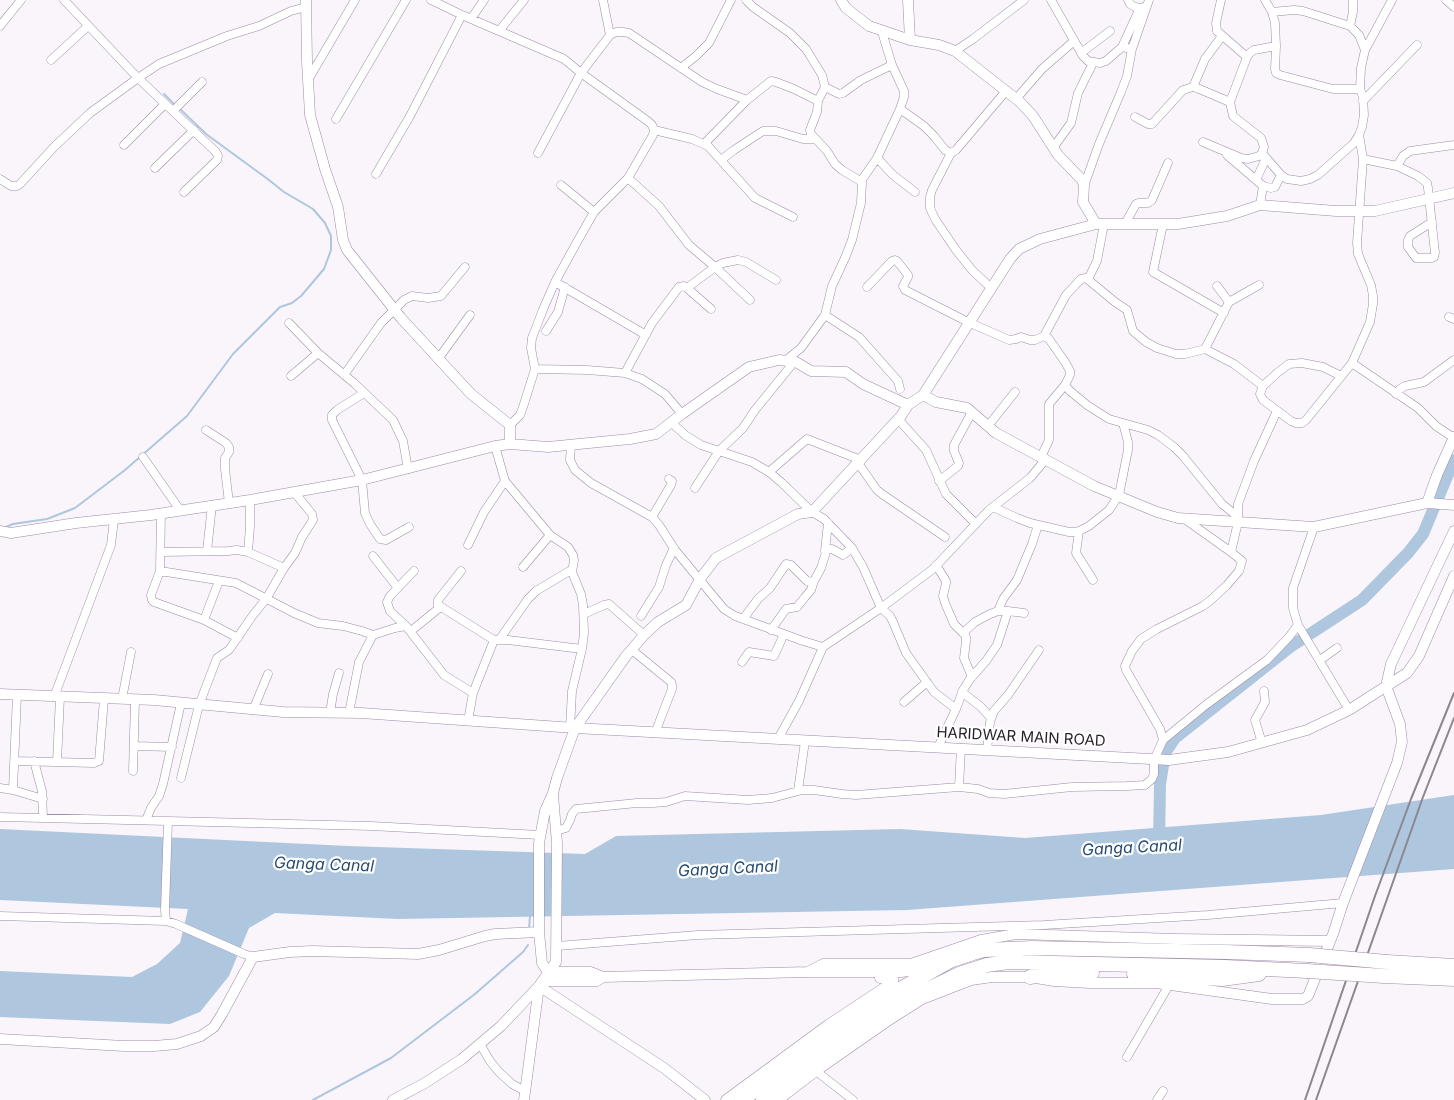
<!DOCTYPE html>
<style>
body{margin:0}
canvas{display:block;background:#f9f5fb}
</style>
<canvas width="1454" height="1100"></canvas>
<script>
const context = document.querySelector('canvas').getContext('2d');
context.lineJoin = 'round';
function fillPath(path, color) {
  context.fillStyle = color;
  context.fill(path, 'evenodd');
}
function poly(rows) {
  const path = new Path2D();
  for (const r of rows) {
    path.moveTo(r[0], r[1]);
    for (let i = 2; i < r.length; i += 2) path.lineTo(r[i], r[i + 1]);
  }
  return path;
}
function stroke(path, color, width, dash) {
  context.strokeStyle = color;
  context.lineWidth = width;
  context.lineCap = dash ? 'butt' : 'round';
  context.setLineDash(dash || []);
  context.stroke(path);
}
function write(font, color, halo, rows, align = 'center') {
  context.font = font + ' Inter,sans-serif';
  context.lineWidth = 4.5;
  context.setLineDash([]);
  context.textBaseline = 'middle';
  context.strokeStyle = halo;
  context.fillStyle = color;
  for (const [text, x, y, turn = 0] of rows) {
    context.save();
    context.translate(x, y);
    context.rotate((+turn || 0) * Math.PI / 180);
    context.textAlign = isNaN(turn) ? turn : align;
    if (halo) context.strokeText(text, 0, 0);
    context.fillText(text, 0, 0);
    context.restore();
  }
}
const water = poly([
 [1454,795,1454,869,907,910,397,919,275,913,249,928,229,976,200,1012,170,1024,0,1017,0,971,132,977,157,964,180,943,188,909,0,900,0,829,348,846,585,854,616,836,900,829,1025,838,1321,815]
]);
const stream = poly([
 [164,94,175,105],
 [6,527,13,524,47,519,75,508,125,470,187,416,233,354,280,307,292,303,301,296,324,269,331,250,331,236,325,223,313,209,284,192,269,180,206,134,179,108],
 [529,929,530,916],
 [313,1100,391,1058,475,994,523,952,528,945]
]);
const river = poly([
 [1159,844,1160,784,1165,753,1175,738,1290,647,1362,600,1408,553,1423,534,1454,460]
]);
const street = poly([
 [64,0,138,78,216,152,218,156,217,160,184,192],
 [431,0,462,15,564,59,581,73,649,122,652,125,654,130,653,135,628,178,594,212,577,242,555,282,544,307,532,338,531,348,535,369,523,407,520,415,510,425],
 [603,0,610,35],
 [1051,0,1083,56,1088,61,1100,63,1106,61,1122,47,1132,49],
 [1128,0,1130,4,1135,7,1140,8,1145,7],
 [1221,0,1216,23,1217,31,1247,57],
 [1446,0,1454,7],
 [1272,12,1294,10,1303,11,1350,26,1359,35,1365,50],
 [471,19,484,0],
 [0,26,21,0],
 [1350,26,1353,12,1353,0],
 [499,31,524,0],
 [1276,46,1275,69,1276,73,1280,75,1333,89,1360,89],
 [1122,47,1140,8],
 [955,51,973,39,1024,0],
 [1081,53,1110,31],
 [51,60,88,26],
 [681,68,696,56,709,43,731,0],
 [308,80,355,0],
 [825,87,839,94,843,93,861,80,892,65],
 [1193,87,1205,59,1222,36],
 [1016,99,1042,69,1074,41],
 [1363,101,1417,45],
 [1230,102,1247,57,1250,53,1254,50,1276,46,1275,23,1272,12,1265,0],
 [900,109,924,126,934,136,945,150,951,153,956,150,1006,91],
 [173,111,202,82],
 [1135,117,1148,124,1152,124,1183,90,1193,87,1197,88,1230,102,1233,116,1261,138,1264,147,1262,153,1259,156,1248,159,1241,158,1203,142],
 [336,119,406,0],
 [654,130,692,139,708,146,755,198,793,217],
 [704,144,747,100,771,81,776,82,794,89,818,101,825,87,822,75,806,49,790,33,753,7,746,0],
 [124,145,165,104],
 [1053,148,1071,123,1078,93,1093,63],
 [538,153,581,73,610,35,616,32,623,32,629,33,702,82,717,89,747,100],
 [951,153,932,190,930,197,930,208,935,219,956,250,972,270,991,288],
 [1262,153,1281,175,1287,179,1301,181,1310,179,1318,175,1354,143,1359,135,1362,127,1364,115,1363,97,1360,89,1361,68,1365,50,1392,0],
 [1227,155,1263,186],
 [877,158,893,175,915,192],
 [1363,159,1397,166,1418,176,1427,183,1428,188,1435,253,1434,257,1432,258,1416,258,1408,247,1408,240,1410,236,1432,222],
 [721,160,734,150,763,131,776,131,803,139,815,139],
 [1397,166,1403,156,1410,151,1454,145],
 [155,168,194,130],
 [376,174,410,116,462,15],
 [628,178,659,206,689,245,715,267,750,300],
 [0,179,11,186,17,186,20,184,54,147,90,113,138,78,159,64,227,36,259,26,291,11,306,7],
 [1256,180,1266,158],
 [861,181,877,158,900,109,904,97,904,91,892,65,882,32],
 [561,185,594,212],
 [1084,186,1099,144,1121,92,1127,76,1132,49,1149,0],
 [1260,205,1263,186,1271,188,1275,187,1281,175],
 [1125,224,1136,204,1138,203,1148,203,1152,200,1168,163],
 [1163,224,1153,272,1224,313],
 [1088,279,1097,261,1104,224],
 [555,282,646,335],
 [1217,286,1229,302],
 [867,287,892,261,895,260,897,261,908,275,908,277,903,286,905,290,968,322,1009,340,1016,339,1021,337,1030,340,1035,340,1044,336,1066,295,1081,279,1086,278,1115,302,1127,310,1133,331,1146,342,1157,348,1176,354,1185,354,1205,349,1234,364,1263,386,1260,394,1263,400,1291,421,1296,423,1302,423,1306,420,1352,363,1370,322,1373,304,1373,296,1371,285,1358,254,1357,243,1363,159,1359,135],
 [687,288,711,309],
 [825,315,859,337,898,381,900,389],
 [1449,317,1454,319],
 [289,323,318,353,354,383,393,420,403,441,408,469],
 [546,331,558,312,565,287],
 [1044,336,1049,339,1065,362,1070,371,1070,375,1065,385,1070,391,1087,405,1109,419,1148,430,1158,435,1174,447,1183,456,1222,504,1237,516],
 [1205,349,1229,302,1259,285],
 [438,359,470,315],
 [785,361,801,348,825,315,832,286,845,258,852,240,861,203,862,182,842,170,835,164,827,151,811,134,810,130,817,112,818,101],
 [1352,363,1418,408,1436,426,1454,438],
 [535,369,587,370,625,373,642,379,665,394,682,414],
 [625,373,652,323,679,287,684,286,687,288,715,267,723,263,738,260,746,262,776,280],
 [344,375,381,323,404,300,412,296,428,298,441,296,465,267],
 [291,376,318,353],
 [1263,386,1277,373,1289,364,1302,363,1323,367,1341,376],
 [364,393,337,410,332,415,332,420,362,480,365,513,370,524,380,539,386,540,409,527],
 [1396,394,1400,389,1405,386,1424,382,1454,360],
 [898,419,926,450,946,494,976,524],
 [672,423,685,435,701,445,752,462,769,472,782,483,812,512,824,519,852,548,863,567,881,608,890,616,893,622,906,653,934,692,956,709,938,747],
 [988,426,1015,392],
 [206,430,226,443,229,447,229,452,225,458,225,469,229,503],
 [571,445,570,460,575,470,591,483,652,517,659,525,675,550,724,609,735,616,803,641,823,647],
 [495,446,505,481,550,535,568,547,573,555,574,560,572,572,581,594,583,605,584,633,582,649,572,691,570,728],
 [143,457,180,510],
 [1041,457,1049,440,1049,404,1065,385],
 [858,463,877,490,882,494,945,537],
 [769,472,807,439,861,460],
 [939,481,958,466,959,463,954,451,954,445,972,412],
 [695,488,719,451,743,428,755,410,794,362],
 [250,500,250,527,248,552,284,568,295,553,302,537,313,520,312,514,294,492],
 [993,507,1017,518,1030,523,1069,532,1077,532,1089,526,1109,510,1119,495,1128,450,1128,442,1123,423],
 [161,513,160,571,151,595,152,600,154,602,204,620,238,638],
 [652,517,671,485,672,481,669,479],
 [1186,520,1231,552],
 [1314,527,1293,588,1293,608,1298,625,1349,710],
 [1079,531,1076,553,1093,580],
 [468,545,484,512,505,481],
 [207,551,212,505],
 [825,551,828,523],
 [161,552,228,551,237,550,248,552],
 [373,556,398,588],
 [936,565,946,581,946,583,943,596,945,603,954,624,965,635,966,637,966,641,964,658,972,677],
 [523,567,550,535],
 [160,571,236,583,294,613,318,623,343,626,362,631,373,635],
 [438,605,494,640],
 [998,611,1003,599,1017,580,1032,544,1038,525],
 [584,614,604,605,609,604,644,635],
 [641,616,659,587,666,565,674,548],
 [743,619,758,599,770,588,786,564,791,565,807,581,811,582,814,581,821,568,827,549,832,549,843,555,852,548],
 [204,620,219,581],
 [406,626,390,611,387,602,390,596,414,571],
 [771,630,786,609,797,607,805,597,811,590,814,581],
 [411,631,438,609,438,600,461,571],
 [963,633,975,622,990,614,998,611,1008,611,1024,613],
 [499,640,528,599,536,591,571,570],
 [632,650,671,682,672,685,672,689,655,733],
 [1320,660,1337,648],
 [742,662,749,652,774,656,784,634],
 [962,692,981,707,991,718],
 [473,693,494,640,508,640,582,649],
 [54,697,111,545,114,519],
 [122,699,131,652],
 [904,702,927,682],
 [956,709,963,690,970,679,986,661,997,645,1008,611],
 [253,710,268,674],
 [330,713,333,694,339,673],
 [349,713,359,662,373,635,395,628,406,626,444,675,473,693,468,721],
 [778,739,799,701,823,647,881,608,933,569,989,510,1030,478,1046,459],
 [1163,740,1160,729,1126,670,1125,666,1132,651,1141,639,1157,629,1203,606,1212,599,1227,585,1239,571,1242,561,1231,552,1238,522,1238,504,1254,461,1277,411],
 [1262,743,1255,720,1265,702,1264,691],
 [134,746,172,747],
 [987,750,990,722,994,711,1008,695,1039,650],
 [15,761,94,763,99,761,104,699],
 [34,761,42,791,43,818],
 [57,762,60,697],
 [133,771,135,700],
 [181,778,199,705,217,658,229,650,253,615,266,599,284,568],
 [959,787,961,748],
 [0,788,13,790,43,799],
 [13,790,17,695],
 [798,791,805,741],
 [0,817,168,821],
 [146,820,151,808,159,796,163,784,181,703],
 [556,831,566,828,570,820,572,814,576,809,637,803,653,803,666,802,685,796,748,800,772,798,802,790,814,790,842,794,856,795,959,787,978,789,989,793,1004,794,1072,787,1127,786,1145,785,1152,779,1154,774,1154,760,1163,740,1207,704,1267,660,1289,637,1298,625],
 [0,916,166,921],
 [557,946,698,935,1044,925,1208,915,1343,903],
 [253,957,244,954,176,924,166,921,165,910,168,821,371,826,540,835],
 [480,1044,490,1061,498,1071,512,1084,525,1091],
 [1127,1057,1169,985],
 [816,1071,853,1100],
 [1157,1100,1163,1091]
]);
const secondary = poly([
 [306,0,307,61,310,115,325,169,338,207,343,240,347,250,401,318,471,394,510,425,510,444],
 [841,0,846,8,869,26,910,40,939,45,955,51,1020,102,1033,116,1058,155,1082,180,1084,186,1083,202,1096,224],
 [908,0,910,40],
 [923,395,936,402,967,408,996,433,1094,486,1157,512,1178,518,1314,527,1427,503,1454,505],
 [1427,503,1437,475,1454,437],
 [0,531,11,533,76,523,151,515,250,500,362,480,495,446,510,444,548,447,630,439,656,434,682,414,749,367,779,360,796,362,811,371,846,372,863,384,908,405],
 [0,694,154,700,283,712,361,713,575,728,626,656,644,635,658,622,686,605,700,579,716,558,798,514,812,512,901,416,908,405,923,395,1010,259,1019,249,1040,239,1096,224,1178,224,1227,216,1260,205,1336,211,1375,211,1454,193],
 [548,972,542,963,539,932,539,843,545,811,553,793,557,778,575,728,1169,760,1228,752,1307,730,1349,710,1407,673,1419,656,1454,576],
 [548,972,591,972,603,977,808,972,901,972,909,971,940,962],
 [808,972,823,964,911,964,981,940,1016,934,1176,939,1330,941],
 [543,981,597,981,603,977],
 [0,1039,124,1046,154,1046,177,1044,201,1036,214,1027,222,1014,253,957,290,952,312,951,418,954,439,950,485,936,495,934,539,932],
 [393,1100,425,1083,462,1059,501,1026,539,986,556,962,557,843,553,795],
 [524,1100,539,986,664,1068,705,1100],
 [726,1100,828,1025,893,982,893,979,880,978],
 [778,1100,816,1071,889,1020,922,999,971,980,992,977,1030,977,1054,981,1090,983,1156,983,1272,999,1303,999,1308,996,1333,934,1343,903,1397,763,1402,742,1400,724,1386,686,1391,664,1454,531]
]);
const highway = poly([
 [1387,962,1454,966],
 [1134,974,1222,979,1259,974],
 [1384,976,1454,979],
 [1030,977,1055,973,1092,973],
 [742,1100,855,1018,900,989,952,960,973,953,984,950,1032,948,1226,952,1309,955],
 [763,1100,879,1016,912,997,959,974,987,965,1009,962,1225,967,1307,971]
]);
const rail = poly([
 [1305,1100,1375,896,1411,799,1454,693],
 [1316,1100,1423,797,1454,718]
]);
const highwayBridge = poly([
 [1309,955,1387,962],
 [1307,971,1384,976]
]);
const streetNames = [
 ["HARIDWAR MAIN ROAD",1021,737,3]
];
const waterNames = [
 ["Ganga Canal",1132,848,-3],
 ["Ganga Canal",324,865,2],
 ["Ganga Canal",728,869,-3]
];
fillPath(water, '#aec7df');
stroke(stream, '#aec7df', 2);
stroke(river, '#aec7df', 12);
stroke(street, '#9e8aa8', 9);
stroke(secondary, '#9e8aa8', 11);
stroke(highway, '#9e8aa8', 15);
stroke(street, '#fff', 8);
stroke(secondary, '#fff', 10);
stroke(highway, '#fff', 14);
stroke(rail, '#8c868f', 2);
stroke(highwayBridge, '#9e8aa8', 15, []);
stroke(highwayBridge, '#fff', 14);
write('15px', '#271f2b', '#fff', streetNames);
write('italic 16px', '#264c70', '#fff', waterNames);
</script>
